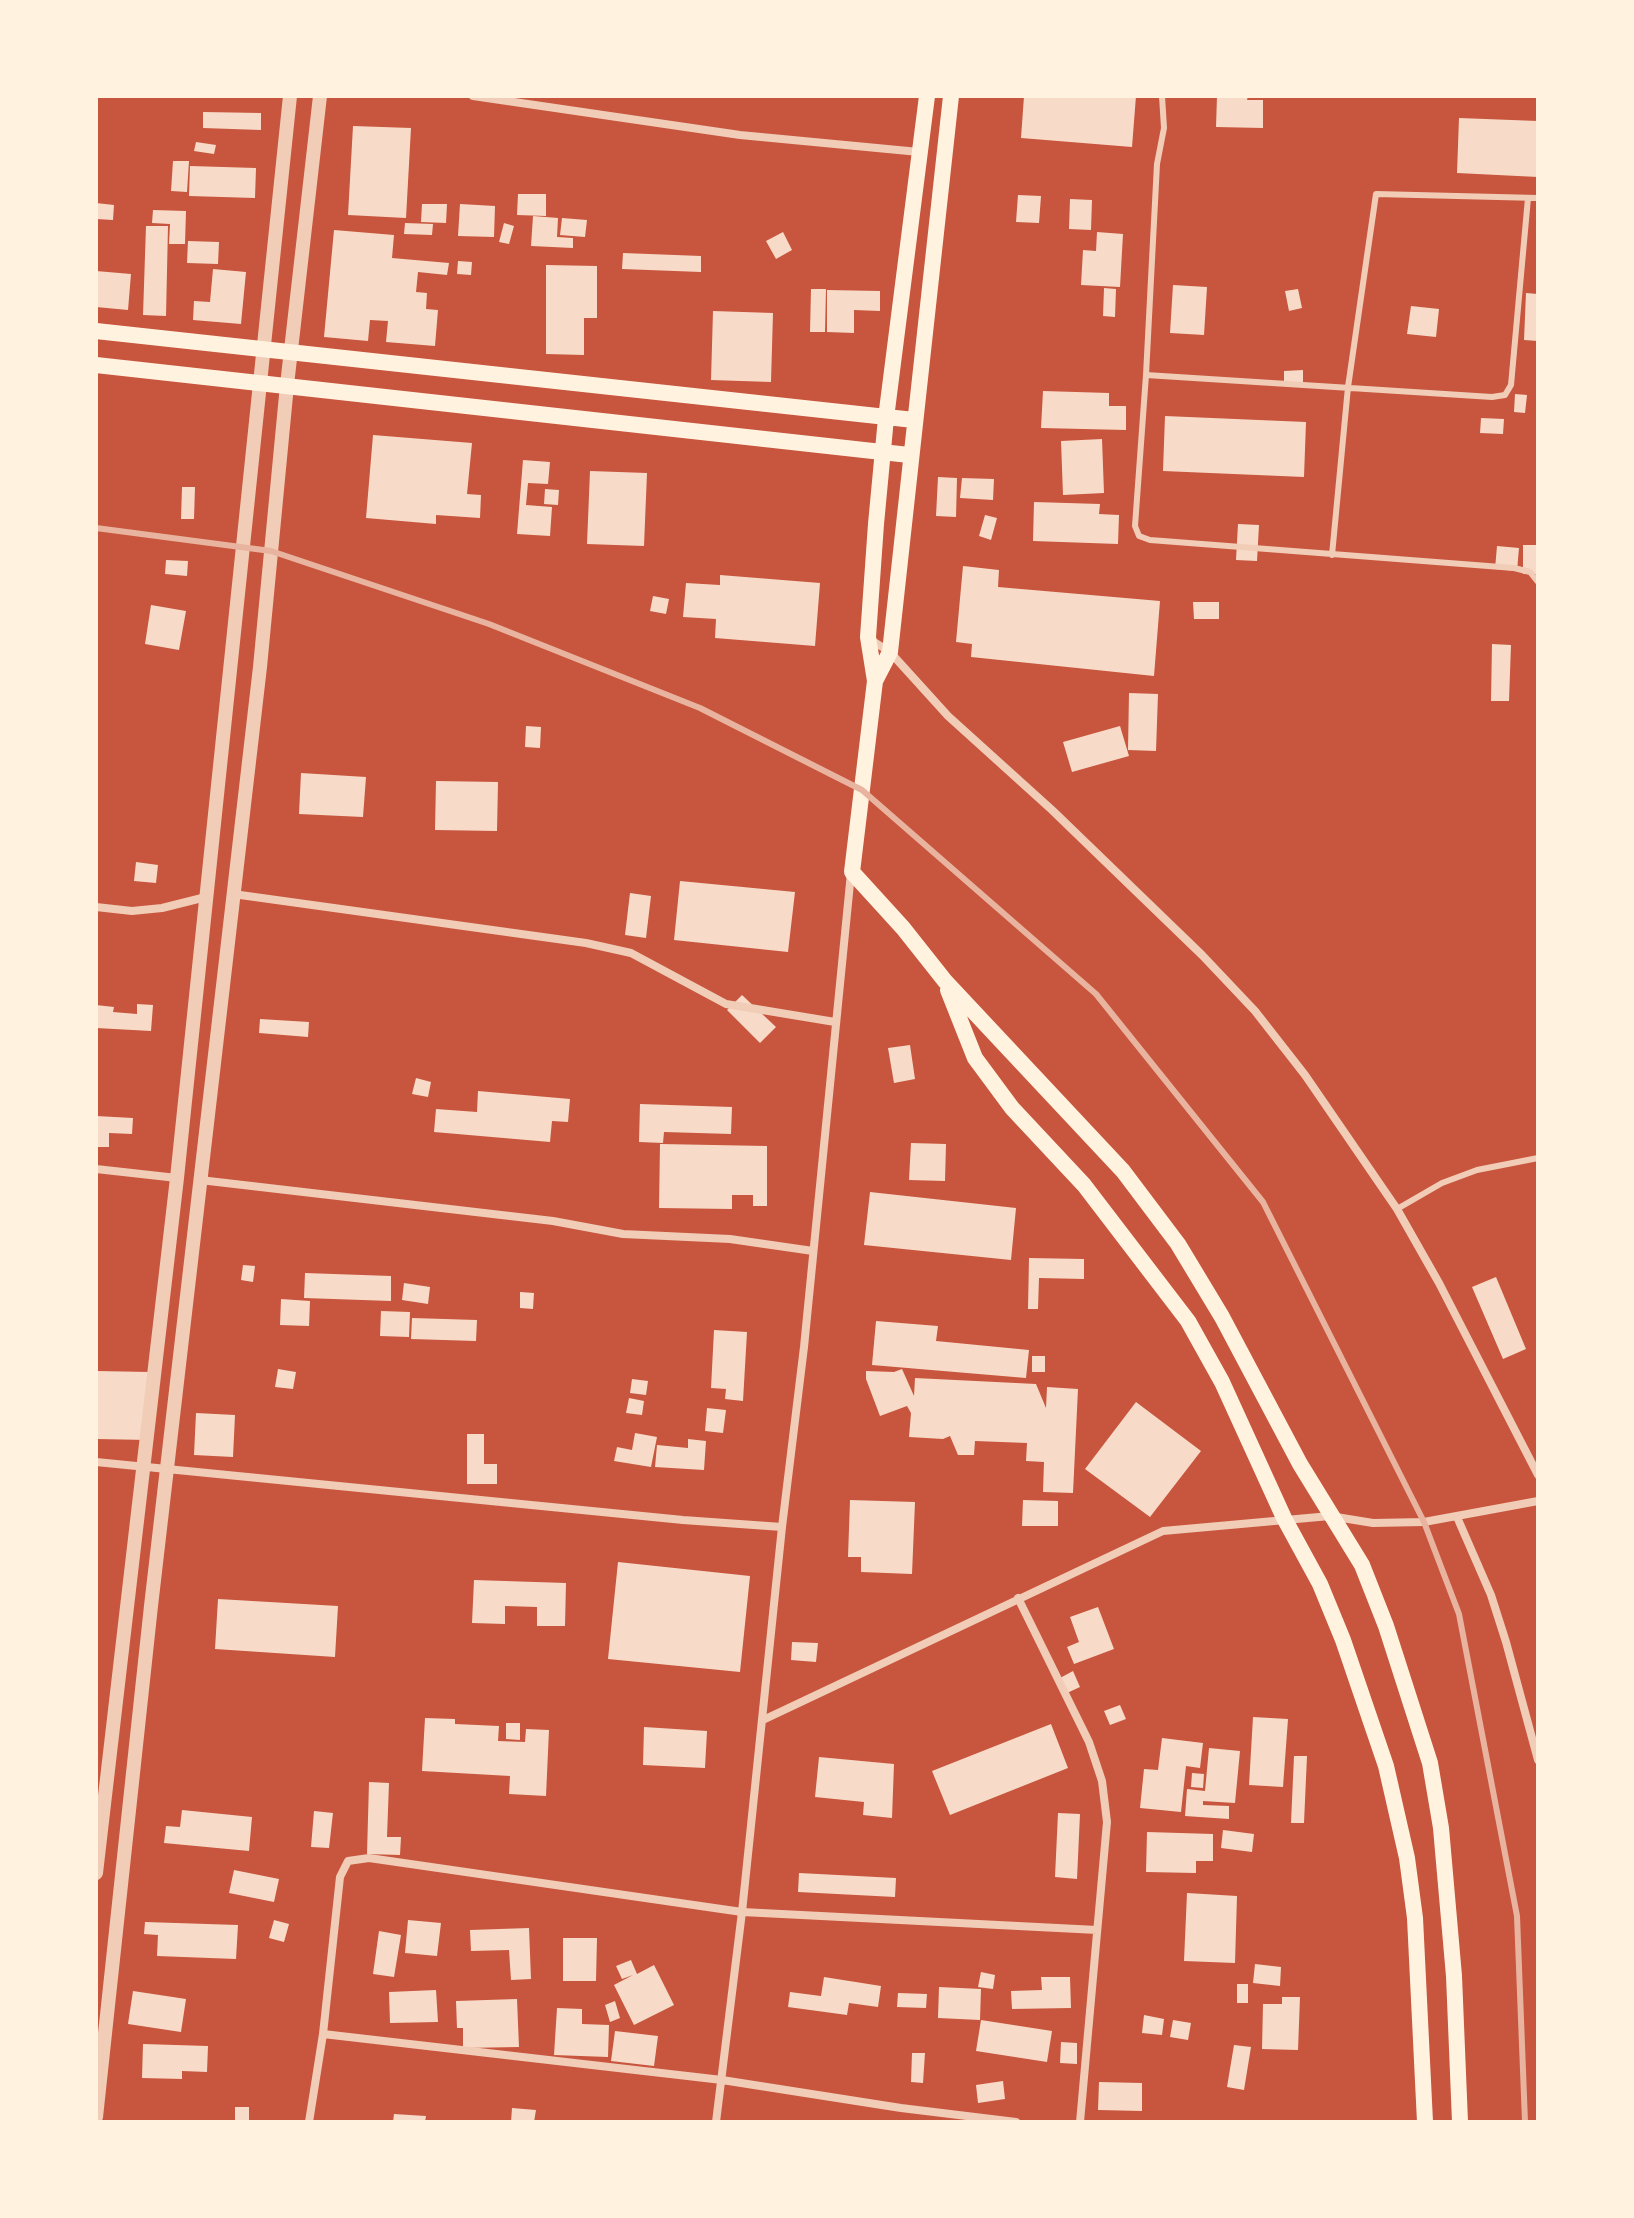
<!DOCTYPE html>
<style>
body{margin:0}
#map{position:relative;width:1634px;height:2218px;overflow:hidden;background:#c8553d;font-family:Signika,sans-serif}
canvas{display:block}
.frame{position:absolute;inset:0;border:98px solid #fff3e0;pointer-events:none}
</style>
<div id="map">
<canvas width="1634" height="2218"></canvas>
<div class="frame"></div>
</div>
<script>
const context = document.querySelector('canvas').getContext('2d');
context.lineJoin = 'round';
function fillPath(path, color) {
  context.fillStyle = color;
  context.fill(path, 'evenodd');
}
function poly(rows) {
  const path = new Path2D();
  for (const r of rows) {
    path.moveTo(r[0], r[1]);
    for (let i = 2; i < r.length; i += 2) path.lineTo(r[i], r[i + 1]);
  }
  return path;
}
function stroke(path, color, width, dash) {
  context.strokeStyle = color;
  context.lineWidth = width;
  context.lineCap = dash ? 'butt' : 'round';
  context.setLineDash(dash || []);
  context.stroke(path);
}
const building = poly([
 [1024,96,1136,96,1132,147,1021,138],
 [1217,96,1248,96,1247,100,1263,100,1263,128,1216,127],
 [203,112,261,113,261,130,203,128],
 [1459,118,1538,121,1538,177,1457,173],
 [353,126,411,128,406,218,348,215],
 [196,142,216,145,214,154,194,151],
 [173,161,189,161,187,192,171,191],
 [190,166,256,168,255,198,189,196],
 [518,194,546,194,546,216,517,215],
 [1018,195,1041,196,1039,223,1016,222],
 [1070,199,1092,200,1091,230,1069,229],
 [96,203,114,205,113,220,96,219],
 [422,204,447,204,446,223,421,222],
 [460,204,495,206,494,237,458,236],
 [153,210,186,211,185,244,169,244,170,224,152,223],
 [533,216,558,218,557,237,573,238,573,248,531,246],
 [562,218,587,220,585,237,560,235],
 [405,223,433,224,432,235,404,234],
 [504,223,514,226,509,244,499,242],
 [146,226,168,226,166,316,143,315],
 [334,230,394,235,392,258,449,263,447,275,418,272,416,292,427,293,426,309,438,310,435,346,386,342,388,321,370,320,368,341,324,337],
 [783,232,792,250,776,259,766,241],
 [1097,232,1123,234,1120,287,1081,285,1083,250,1096,251],
 [188,241,219,242,218,264,187,263],
 [623,253,701,256,701,272,622,269],
 [458,261,472,262,471,275,457,274],
 [546,265,597,266,597,318,584,318,584,355,546,354],
 [213,269,246,272,241,324,193,320,194,301,210,302],
 [96,271,131,274,128,310,96,307],
 [1173,285,1207,287,1204,335,1170,333],
 [1104,288,1116,289,1115,317,1103,316],
 [811,289,826,289,825,332,810,332],
 [1298,289,1302,308,1289,311,1285,291],
 [827,290,880,291,880,311,854,310,854,333,827,332],
 [1526,293,1538,294,1538,341,1524,340],
 [1411,306,1439,309,1436,337,1407,334],
 [713,311,773,313,771,382,711,380],
 [1303,370,1303,382,1284,383,1284,371],
 [1043,391,1109,393,1109,406,1126,406,1126,430,1041,428],
 [1515,394,1527,395,1525,413,1514,412],
 [1165,416,1306,422,1304,477,1163,471],
 [1481,418,1504,419,1503,434,1480,433],
 [373,435,472,443,467,494,481,495,480,518,436,515,436,524,366,518],
 [1102,439,1104,493,1063,495,1061,441],
 [523,460,550,462,548,484,528,483,526,505,552,507,550,536,517,534],
 [590,471,647,473,644,546,587,544],
 [938,477,957,478,956,517,936,516],
 [962,478,994,479,993,500,960,498],
 [182,487,195,487,194,519,181,519],
 [545,489,559,490,558,505,544,504],
 [1034,502,1100,504,1099,514,1119,515,1118,544,1033,541],
 [985,515,997,518,991,540,979,536],
 [1238,524,1259,525,1257,561,1236,560],
 [1523,545,1538,545,1538,574,1523,574],
 [1497,546,1519,548,1517,571,1495,569],
 [166,560,188,561,187,576,165,574],
 [963,566,999,570,998,587,1160,601,1154,676,971,657,972,644,956,642],
 [720,575,820,583,815,646,715,638,716,619,683,617,686,583,720,585],
 [653,596,669,599,666,614,650,611],
 [1193,602,1219,602,1219,619,1194,619],
 [151,605,186,611,179,650,145,644],
 [1492,644,1511,645,1509,701,1491,701],
 [1129,693,1158,694,1156,751,1128,750],
 [526,726,541,727,540,748,525,747],
 [1120,726,1129,756,1072,772,1063,742],
 [301,773,366,777,363,817,299,814],
 [436,781,498,782,497,831,435,830],
 [136,862,158,865,156,883,134,881],
 [680,881,795,892,788,952,674,940],
 [630,893,651,896,646,938,625,935],
 [742,995,776,1027,760,1043,727,1010],
 [137,1004,153,1005,151,1031,96,1028,96,1005,114,1007,113,1012,137,1014],
 [260,1019,309,1022,308,1037,259,1033],
 [910,1045,915,1079,894,1083,888,1048],
 [416,1078,431,1082,428,1097,412,1094],
 [478,1091,570,1099,568,1122,552,1121,550,1142,434,1132,436,1109,477,1112],
 [640,1104,732,1107,731,1134,664,1132,663,1143,639,1142],
 [96,1116,133,1118,132,1134,109,1133,109,1147,96,1147],
 [911,1143,946,1144,945,1181,909,1180],
 [660,1144,767,1146,767,1206,753,1206,753,1195,732,1195,732,1209,659,1208],
 [870,1192,1016,1208,1011,1260,864,1245],
 [1029,1258,1084,1259,1084,1279,1039,1278,1038,1309,1028,1309],
 [243,1265,255,1266,253,1282,241,1280],
 [305,1273,391,1276,391,1301,304,1298],
 [1496,1277,1526,1349,1503,1359,1472,1287],
 [404,1283,430,1287,428,1304,402,1300],
 [520,1292,534,1293,533,1309,520,1308],
 [281,1299,310,1301,309,1326,280,1325],
 [381,1311,410,1312,409,1337,380,1336],
 [412,1318,477,1320,476,1341,411,1339],
 [876,1321,938,1326,936,1341,1029,1350,1026,1378,872,1365],
 [714,1330,747,1332,743,1401,725,1399,726,1389,711,1388],
 [1032,1356,1045,1356,1045,1372,1032,1372],
 [278,1369,296,1372,293,1389,275,1387],
 [902,1369,914,1396,915,1378,1036,1384,1046,1408,1047,1387,1078,1389,1073,1493,1043,1492,1044,1462,1026,1461,1027,1443,975,1441,974,1455,958,1455,950,1436,943,1439,909,1437,911,1413,907,1406,880,1416,866,1379,866,1371,894,1372],
 [96,1371,150,1372,148,1440,96,1439],
 [632,1379,648,1381,646,1395,630,1393],
 [629,1398,644,1401,642,1415,626,1413],
 [1136,1402,1201,1451,1150,1517,1085,1469],
 [707,1408,726,1410,723,1433,705,1431],
 [196,1413,235,1415,233,1457,194,1455],
 [635,1433,657,1437,651,1467,614,1461,617,1447,632,1450],
 [467,1434,484,1434,484,1464,497,1464,497,1484,467,1484],
 [688,1439,706,1441,704,1470,655,1467,657,1445,688,1448],
 [850,1500,915,1502,912,1574,861,1572,861,1557,848,1557],
 [1023,1500,1058,1501,1058,1526,1022,1526],
 [618,1562,750,1576,740,1672,608,1659],
 [474,1580,566,1583,565,1626,537,1626,537,1607,505,1606,505,1624,472,1623],
 [218,1599,338,1606,335,1657,215,1649],
 [1098,1607,1114,1649,1074,1664,1067,1647,1079,1642,1070,1617],
 [792,1642,818,1643,816,1662,791,1660],
 [1073,1671,1080,1687,1067,1693,1060,1678],
 [1120,1705,1126,1719,1110,1725,1104,1711],
 [1253,1717,1288,1719,1283,1787,1249,1785],
 [425,1718,455,1719,455,1724,499,1726,498,1741,525,1742,526,1729,549,1730,546,1796,509,1794,510,1776,422,1771],
 [506,1723,520,1723,520,1740,506,1739],
 [1051,1724,1068,1768,950,1815,932,1771],
 [644,1727,707,1731,705,1768,643,1765],
 [1162,1738,1203,1743,1200,1768,1186,1766,1181,1812,1140,1808,1144,1769,1158,1770],
 [1209,1748,1240,1751,1235,1803,1203,1801,1203,1805,1229,1806,1229,1819,1185,1816,1187,1789,1205,1791],
 [1294,1756,1307,1756,1304,1823,1291,1823],
 [819,1757,894,1764,892,1818,863,1815,864,1802,815,1797],
 [1192,1773,1204,1774,1203,1788,1191,1787],
 [369,1782,389,1783,387,1837,401,1837,400,1855,367,1854],
 [182,1810,252,1817,249,1851,164,1843,166,1826,180,1827],
 [314,1811,333,1813,329,1848,311,1847],
 [1058,1813,1080,1814,1077,1879,1055,1877],
 [1223,1830,1254,1834,1252,1852,1221,1848],
 [1147,1832,1213,1834,1213,1861,1196,1861,1196,1873,1146,1872],
 [234,1870,279,1879,274,1902,229,1893],
 [799,1873,896,1878,895,1897,798,1892],
 [1187,1893,1237,1896,1235,1963,1184,1961],
 [274,1920,289,1924,284,1942,269,1938],
 [408,1920,441,1923,437,1956,405,1953],
 [145,1922,238,1925,236,1959,157,1956,158,1935,144,1934],
 [529,1928,531,1979,511,1980,509,1950,471,1951,470,1930],
 [379,1931,401,1935,394,1977,373,1974],
 [563,1938,597,1938,596,1981,563,1981],
 [631,1960,637,1974,654,1965,674,2005,634,2025,614,1985,633,1975,622,1979,616,1966],
 [1255,1964,1281,1967,1280,1986,1253,1983],
 [981,1972,995,1975,993,1989,978,1987],
 [824,1977,881,1986,878,2007,849,2003,847,2015,788,2007,790,1992,821,1996],
 [1041,1977,1070,1977,1071,2008,1012,2009,1011,1991,1042,1990],
 [1237,1984,1248,1984,1248,2003,1237,2003],
 [939,1987,981,1989,980,2020,938,2018],
 [436,1990,438,2022,390,2023,389,1992],
 [133,1991,186,1999,181,2032,128,2024],
 [898,1993,927,1994,926,2008,897,2007],
 [1282,1997,1300,1997,1298,2050,1262,2049,1263,2004,1282,2004],
 [517,1999,519,2047,463,2048,463,2028,457,2028,456,2001],
 [615,2001,620,2018,610,2022,605,2005],
 [557,2008,582,2009,582,2024,609,2025,608,2057,554,2055],
 [1144,2015,1164,2019,1162,2035,1142,2033],
 [981,2020,1052,2031,1047,2062,976,2051],
 [1173,2020,1191,2023,1188,2040,1170,2037],
 [615,2031,658,2036,654,2066,611,2061],
 [1061,2042,1077,2043,1077,2064,1060,2063],
 [143,2044,208,2046,207,2072,182,2071,182,2079,142,2078],
 [1234,2045,1251,2047,1244,2090,1227,2087],
 [912,2053,925,2053,923,2083,911,2082],
 [1003,2081,1005,2099,978,2103,976,2085],
 [1099,2082,1142,2083,1142,2111,1098,2110],
 [235,2107,249,2107,249,2122,235,2122],
 [512,2108,536,2110,534,2122,511,2122],
 [394,2114,426,2116,425,2122,393,2122]
]);
const service = poly([
 [1162,96,1164,128,1157,164,1146,375,1135,526,1139,536,1150,540,1514,568,1530,572,1538,582],
 [1146,375,1492,397,1505,395,1511,385,1528,198],
 [1332,555,1348,387,1376,194,1538,198],
 [1397,1209,1442,1183,1477,1170,1538,1158]
]);
const minor = poly([
 [473,96,740,135,919,152],
 [868,638,890,652,948,716,1052,810,1202,955,1255,1011,1305,1075,1397,1209,1439,1283,1538,1475],
 [233,894,586,943,631,953,726,1004,835,1022],
 [96,907,132,911,162,908,206,897],
 [96,1169,177,1178],
 [200,1180,553,1221,623,1234,730,1239,813,1251],
 [96,1462,683,1520,782,1527,804,1347,851,873],
 [1457,1517,1491,1595,1506,1642,1538,1760],
 [1018,1598,1089,1742,1102,1781,1107,1822,1080,2122],
 [763,1720,1163,1531,1330,1516,1373,1523,1424,1522,1538,1501],
 [323,2034,722,2080,901,2108,1016,2122],
 [309,2122,323,2034,340,1877,348,1861,369,1858,742,1912,1097,1930],
 [716,2122,742,1912,782,1527]
]);
const tertiary = poly([
 [96,1873,177,1178,290,96],
 [96,2117,151,1606,260,667,287,385,320,96]
]);
const secondary = poly([
 [927,96,886,418,876,524,868,637,875,681,852,872,903,928,945,981,1123,1171,1178,1244,1222,1317,1300,1464,1362,1565,1386,1626,1430,1763,1441,1828,1454,1976,1460,2122],
 [96,331,914,420],
 [96,365,909,455],
 [875,681,890,652,951,96],
 [948,990,975,1058,1012,1108,1084,1185,1188,1321,1222,1382,1284,1518,1320,1584,1343,1640,1386,1766,1407,1858,1415,1918,1425,2122]
]);
const rail = poly([
 [96,528,271,551,489,624,700,708,862,790,1096,994,1263,1202,1424,1522,1459,1614,1517,1916,1525,2122]
]);
fillPath(building, '#f7dbc8');
stroke(service, '#f1ccb7', 6);
stroke(minor, '#f1ccb7', 8);
stroke(tertiary, '#f1ccb7', 14);
stroke(secondary, '#fff3e0', 16);
stroke(rail, '#e9b49f', 6);
</script>
